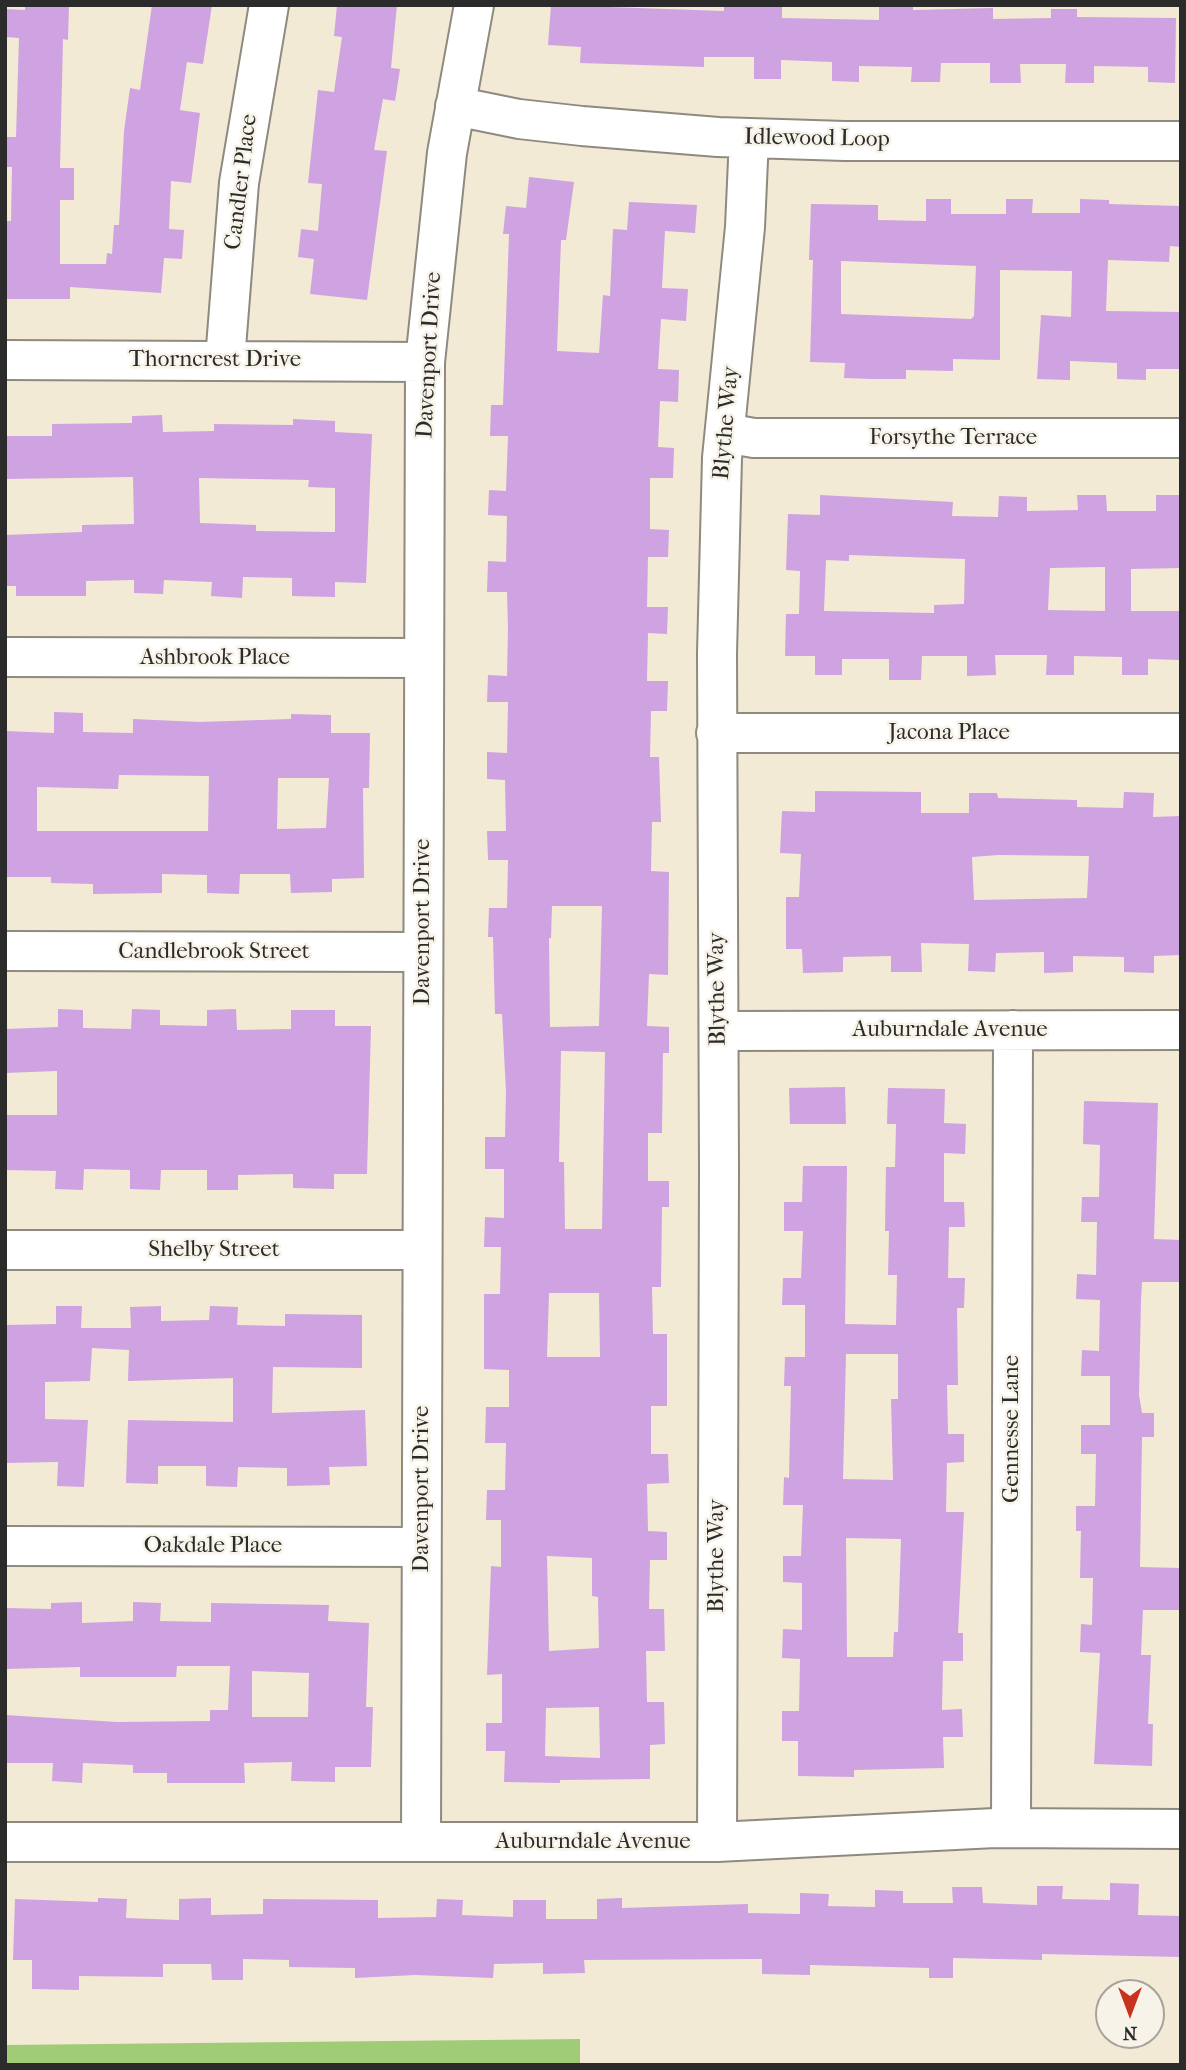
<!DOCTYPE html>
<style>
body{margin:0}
#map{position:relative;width:1186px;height:2070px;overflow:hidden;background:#f2ead4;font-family:"IM FELL French Canon",serif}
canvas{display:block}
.frame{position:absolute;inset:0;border:7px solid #2b2b2b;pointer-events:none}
.north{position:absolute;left:1095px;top:1979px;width:70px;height:70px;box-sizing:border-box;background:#f7f3e8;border:2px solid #a5a39c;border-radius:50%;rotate:180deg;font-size:19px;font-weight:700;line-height:28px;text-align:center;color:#2b2b2b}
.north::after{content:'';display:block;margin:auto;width:24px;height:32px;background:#c8321e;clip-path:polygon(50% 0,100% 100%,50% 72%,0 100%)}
</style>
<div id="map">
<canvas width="1186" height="2070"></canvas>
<div class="frame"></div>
<div class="north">N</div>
</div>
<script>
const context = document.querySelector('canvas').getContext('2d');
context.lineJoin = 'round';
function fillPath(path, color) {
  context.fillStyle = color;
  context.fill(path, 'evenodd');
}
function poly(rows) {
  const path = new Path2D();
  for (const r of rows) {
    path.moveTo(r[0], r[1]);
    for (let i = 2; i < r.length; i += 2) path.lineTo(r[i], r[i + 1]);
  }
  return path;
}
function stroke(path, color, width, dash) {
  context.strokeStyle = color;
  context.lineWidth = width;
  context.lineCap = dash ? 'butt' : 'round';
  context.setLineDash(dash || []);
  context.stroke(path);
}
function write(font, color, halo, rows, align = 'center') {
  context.font = font + ' "IM FELL French Canon",serif';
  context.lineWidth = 5;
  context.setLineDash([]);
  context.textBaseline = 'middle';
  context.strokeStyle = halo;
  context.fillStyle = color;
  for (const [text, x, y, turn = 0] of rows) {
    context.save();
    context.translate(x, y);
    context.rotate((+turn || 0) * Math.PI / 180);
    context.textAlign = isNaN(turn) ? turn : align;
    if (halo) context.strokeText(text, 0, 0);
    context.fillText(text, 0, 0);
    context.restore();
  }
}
const green = poly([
 [580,2039,580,2065,5,2065,5,2045]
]);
const building = poly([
 [25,5,69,5,68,40,63,39,60,168,74,168,74,200,60,200,60,264,106,264,107,253,112,254,114,225,119,225,124,131,130,88,140,90,152,5,212,5,203,64,187,62,180,110,200,113,191,183,171,181,169,229,184,230,182,259,164,258,161,293,70,287,70,299,7,299,5,221,11,221,12,167,5,167,5,137,16,137,19,38,5,37,5,9,25,10],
 [337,5,397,5,391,68,400,69,395,101,383,99,374,150,387,151,367,300,310,294,314,259,298,257,301,229,318,231,322,184,308,183,318,90,334,92,342,37,334,36],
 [551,5,724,11,724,5,782,6,782,18,879,20,879,6,913,7,913,10,993,8,993,19,1051,18,1051,9,1077,9,1077,17,1176,18,1175,83,1148,82,1148,67,1094,66,1094,83,1065,83,1066,64,1020,64,1021,83,990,83,990,63,941,63,940,82,911,82,912,67,859,66,859,82,832,81,832,62,781,60,781,79,754,79,754,57,704,57,704,67,580,63,581,47,548,45],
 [529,177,574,182,566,240,561,240,557,351,599,353,603,295,610,296,613,229,627,230,629,202,697,205,695,233,665,231,662,288,688,289,686,321,661,319,658,369,679,370,678,402,660,401,658,447,674,448,673,478,650,478,650,529,669,530,668,557,648,557,647,607,668,607,667,634,648,633,647,681,668,681,667,711,651,711,650,757,659,757,661,822,652,822,651,871,669,872,668,975,649,974,647,1026,669,1027,669,1053,663,1053,662,1133,648,1133,648,1181,669,1181,669,1207,662,1207,661,1287,652,1287,653,1334,667,1334,667,1406,651,1406,651,1454,668,1454,669,1483,647,1484,648,1531,667,1532,667,1560,650,1560,649,1609,664,1609,665,1651,646,1651,647,1702,664,1702,665,1744,650,1745,650,1779,560,1780,560,1783,504,1782,505,1751,486,1751,486,1723,502,1723,502,1674,487,1675,491,1566,501,1567,501,1520,486,1520,487,1490,505,1490,506,1443,485,1443,486,1407,509,1407,509,1370,484,1369,484,1294,500,1294,501,1247,484,1247,485,1217,504,1218,504,1169,485,1169,485,1137,505,1137,506,1092,502,1014,495,1014,493,937,488,937,489,908,507,908,508,860,488,860,487,831,506,831,505,780,487,779,487,752,507,753,508,702,487,702,488,675,507,676,508,628,507,592,487,592,488,561,506,562,507,516,488,515,489,490,506,491,508,436,490,436,491,405,503,405,509,234,503,234,506,206,526,208],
 [552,906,602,906,599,1026,550,1027,549,938,551,938],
 [561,1051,605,1052,602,1229,565,1229,564,1162,559,1162],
 [549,1293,599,1293,600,1357,547,1357],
 [547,1556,592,1558,592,1596,598,1597,599,1648,549,1651],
 [599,1707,600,1758,545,1756,546,1708],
 [926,199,951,199,951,214,1006,214,1006,199,1033,199,1032,213,1080,213,1080,199,1109,200,1109,204,1181,206,1181,247,1170,246,1169,262,1108,260,1106,311,1181,312,1180,369,1146,369,1146,380,1117,379,1117,363,1070,361,1070,380,1037,379,1041,315,1071,317,1072,271,1000,270,1000,360,953,359,953,371,906,370,906,379,872,379,844,378,845,363,810,362,813,260,809,260,811,204,878,205,878,220,926,221],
 [841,261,976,266,974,316,971,319,841,314],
 [162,415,163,432,214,431,214,424,293,425,293,419,335,421,335,432,372,434,366,583,335,582,335,597,292,596,292,578,243,577,242,598,211,596,212,582,164,580,163,594,134,593,134,580,86,581,86,596,16,596,16,586,5,586,5,535,82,532,82,525,134,524,133,477,5,479,5,436,52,436,52,424,132,423,132,416],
 [199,478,309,480,308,487,335,488,335,532,256,531,256,525,200,523],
 [820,495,953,502,952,516,998,517,999,496,1027,497,1027,511,1078,510,1077,495,1106,495,1107,511,1156,511,1156,495,1181,495,1181,568,1131,569,1131,611,1181,611,1181,660,1148,659,1148,675,1122,675,1122,657,1074,656,1074,675,1046,675,1047,655,995,655,996,675,967,676,967,656,922,656,921,680,889,680,889,659,842,659,842,675,815,675,815,656,785,656,786,614,799,614,800,571,786,570,788,514,820,515],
 [849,555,965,559,964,604,934,605,934,613,824,611,826,560,849,561],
 [1105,567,1105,611,1048,610,1050,568],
 [54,712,83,713,83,732,133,733,133,719,199,722,291,719,291,714,331,715,331,733,370,733,369,788,363,788,364,878,332,879,332,892,291,893,290,874,240,874,239,894,207,893,207,875,162,874,162,893,93,894,93,884,51,883,51,877,5,877,5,731,54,733],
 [119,775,209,776,208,831,37,831,37,787,118,789],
 [278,778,329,778,326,828,277,829],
 [815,791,921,792,921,813,969,813,969,793,997,793,998,798,1077,800,1077,807,1123,808,1124,792,1154,793,1153,817,1181,816,1181,955,1154,956,1154,973,1124,972,1124,957,1073,956,1073,972,1044,973,1044,952,996,953,995,972,968,971,969,944,921,943,922,972,891,972,891,956,843,957,843,972,803,973,802,949,786,949,786,897,799,897,801,854,780,853,782,811,815,812],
 [998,855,1089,856,1087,898,974,900,972,857],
 [58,1009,83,1010,83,1028,131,1029,132,1009,160,1010,160,1025,207,1026,207,1010,236,1009,237,1030,291,1029,291,1010,335,1010,335,1026,371,1026,367,1174,334,1174,334,1189,293,1188,293,1174,238,1175,238,1190,207,1190,207,1170,161,1170,160,1190,130,1189,130,1170,84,1169,83,1190,55,1189,56,1171,5,1170,5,1115,57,1115,57,1071,5,1073,5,1029,58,1027],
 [845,1087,846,1124,790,1124,789,1088],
 [888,1088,945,1089,944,1123,966,1124,965,1154,944,1153,944,1202,964,1202,965,1227,949,1227,948,1278,965,1278,964,1308,957,1308,958,1385,947,1385,948,1434,964,1434,964,1462,947,1463,946,1512,964,1512,958,1633,963,1633,963,1661,943,1661,942,1710,962,1709,963,1737,943,1737,944,1768,854,1770,854,1777,798,1776,798,1741,782,1741,782,1711,799,1711,800,1659,782,1658,783,1629,802,1630,802,1583,783,1582,783,1556,801,1556,803,1505,783,1505,784,1477,789,1478,791,1386,784,1386,785,1357,805,1357,805,1305,782,1305,783,1278,801,1278,803,1231,784,1231,784,1202,802,1202,803,1166,847,1166,845,1324,896,1325,897,1275,888,1275,889,1231,885,1231,886,1167,895,1167,896,1124,887,1124],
 [846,1354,898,1354,898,1399,891,1399,893,1480,843,1479],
 [846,1538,901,1539,898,1632,894,1632,893,1657,847,1657],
 [1084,1101,1158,1103,1154,1239,1181,1240,1181,1282,1142,1282,1141,1300,1139,1395,1142,1413,1154,1413,1154,1437,1142,1437,1140,1567,1181,1568,1181,1610,1143,1610,1141,1655,1151,1655,1148,1724,1153,1724,1152,1766,1094,1764,1100,1653,1080,1652,1081,1624,1092,1625,1093,1578,1080,1578,1081,1531,1076,1531,1076,1506,1095,1506,1096,1454,1081,1454,1081,1425,1110,1425,1110,1376,1081,1376,1082,1350,1099,1351,1100,1300,1076,1299,1077,1274,1096,1275,1097,1222,1081,1222,1082,1197,1099,1197,1100,1145,1083,1144],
 [56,1306,82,1306,81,1328,131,1328,130,1307,161,1306,161,1321,209,1320,210,1306,238,1307,237,1325,285,1326,285,1314,362,1315,362,1368,273,1367,272,1413,365,1410,367,1466,329,1467,330,1485,287,1486,287,1468,238,1467,237,1487,206,1486,206,1466,158,1466,158,1484,126,1483,128,1420,233,1422,233,1378,128,1381,129,1350,92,1348,90,1381,45,1382,45,1419,88,1420,84,1487,57,1486,58,1462,5,1463,5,1325,56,1324],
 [82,1602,82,1623,133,1621,133,1602,161,1603,160,1621,211,1622,211,1603,329,1605,328,1621,369,1623,366,1707,373,1707,371,1767,335,1767,335,1782,291,1781,292,1762,244,1763,245,1783,167,1783,167,1773,133,1773,133,1765,83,1763,82,1783,52,1781,53,1763,5,1763,5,1715,117,1722,210,1721,210,1710,228,1710,230,1666,177,1666,176,1677,80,1677,80,1667,5,1669,5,1608,51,1609,51,1603],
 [252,1671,309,1673,308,1717,252,1717],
 [1110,1883,1139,1884,1138,1915,1181,1916,1181,1957,1042,1954,1042,1960,953,1958,953,1978,929,1978,929,1968,810,1965,810,1975,762,1974,762,1959,584,1960,585,1973,543,1974,543,1963,494,1964,493,1978,415,1975,355,1978,355,1968,289,1967,289,1960,243,1959,243,1980,212,1980,211,1964,163,1964,163,1977,79,1976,79,1990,32,1989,32,1960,13,1960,15,1899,98,1902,98,1898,127,1899,126,1918,179,1920,179,1899,211,1898,211,1915,263,1914,263,1899,378,1900,378,1918,436,1917,437,1899,463,1900,462,1915,513,1917,513,1900,546,1900,546,1919,597,1919,597,1899,622,1898,622,1908,748,1904,748,1913,800,1914,800,1893,829,1894,828,1906,875,1907,875,1890,903,1891,903,1903,953,1903,952,1887,982,1887,983,1903,1037,1905,1037,1886,1063,1886,1062,1899,1110,1900]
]);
const minor = poly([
 [455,106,519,119,582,126,718,137,845,141,1181,141],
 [5,360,425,362],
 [225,360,239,183,269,5],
 [725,433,754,438,1181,438],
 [5,657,424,658],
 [716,733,1181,733],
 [5,951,423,952],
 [719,1031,1181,1030],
 [5,1250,422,1250],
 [5,1546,421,1547],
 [1011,1828,1013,1030],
 [5,1842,717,1842,995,1828,1181,1829],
 [421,1842,425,362,447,153,474,5],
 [717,1842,719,1171,717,653,722,458,745,227,749,138]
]);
const streetNames = [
 ["Idlewood Loop",817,139,1],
 ["Candler Place",242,182,-83],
 ["Davenport Drive",430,355,-87],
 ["Thorncrest Drive",215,360],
 ["Blythe Way",727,423,-85],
 ["Forsythe Terrace",953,438],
 ["Ashbrook Place",215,658],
 ["Jacona Place",949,733],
 ["Davenport Drive",423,922,-90],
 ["Candlebrook Street",214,952],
 ["Blythe Way",718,989,-91],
 ["Auburndale Avenue",950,1030],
 ["Shelby Street",214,1250],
 ["Gennesse Lane",1012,1429,-90],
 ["Davenport Drive",422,1489,-90],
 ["Oakdale Place",213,1546],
 ["Blythe Way",717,1556,-90],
 ["Auburndale Avenue",593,1842]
];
fillPath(green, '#a0cc78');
fillPath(building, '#cfa2e2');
stroke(minor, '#8e8a80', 42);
stroke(minor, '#fff', 38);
write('23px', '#2b2b2b', '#f7f3e8', streetNames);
</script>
